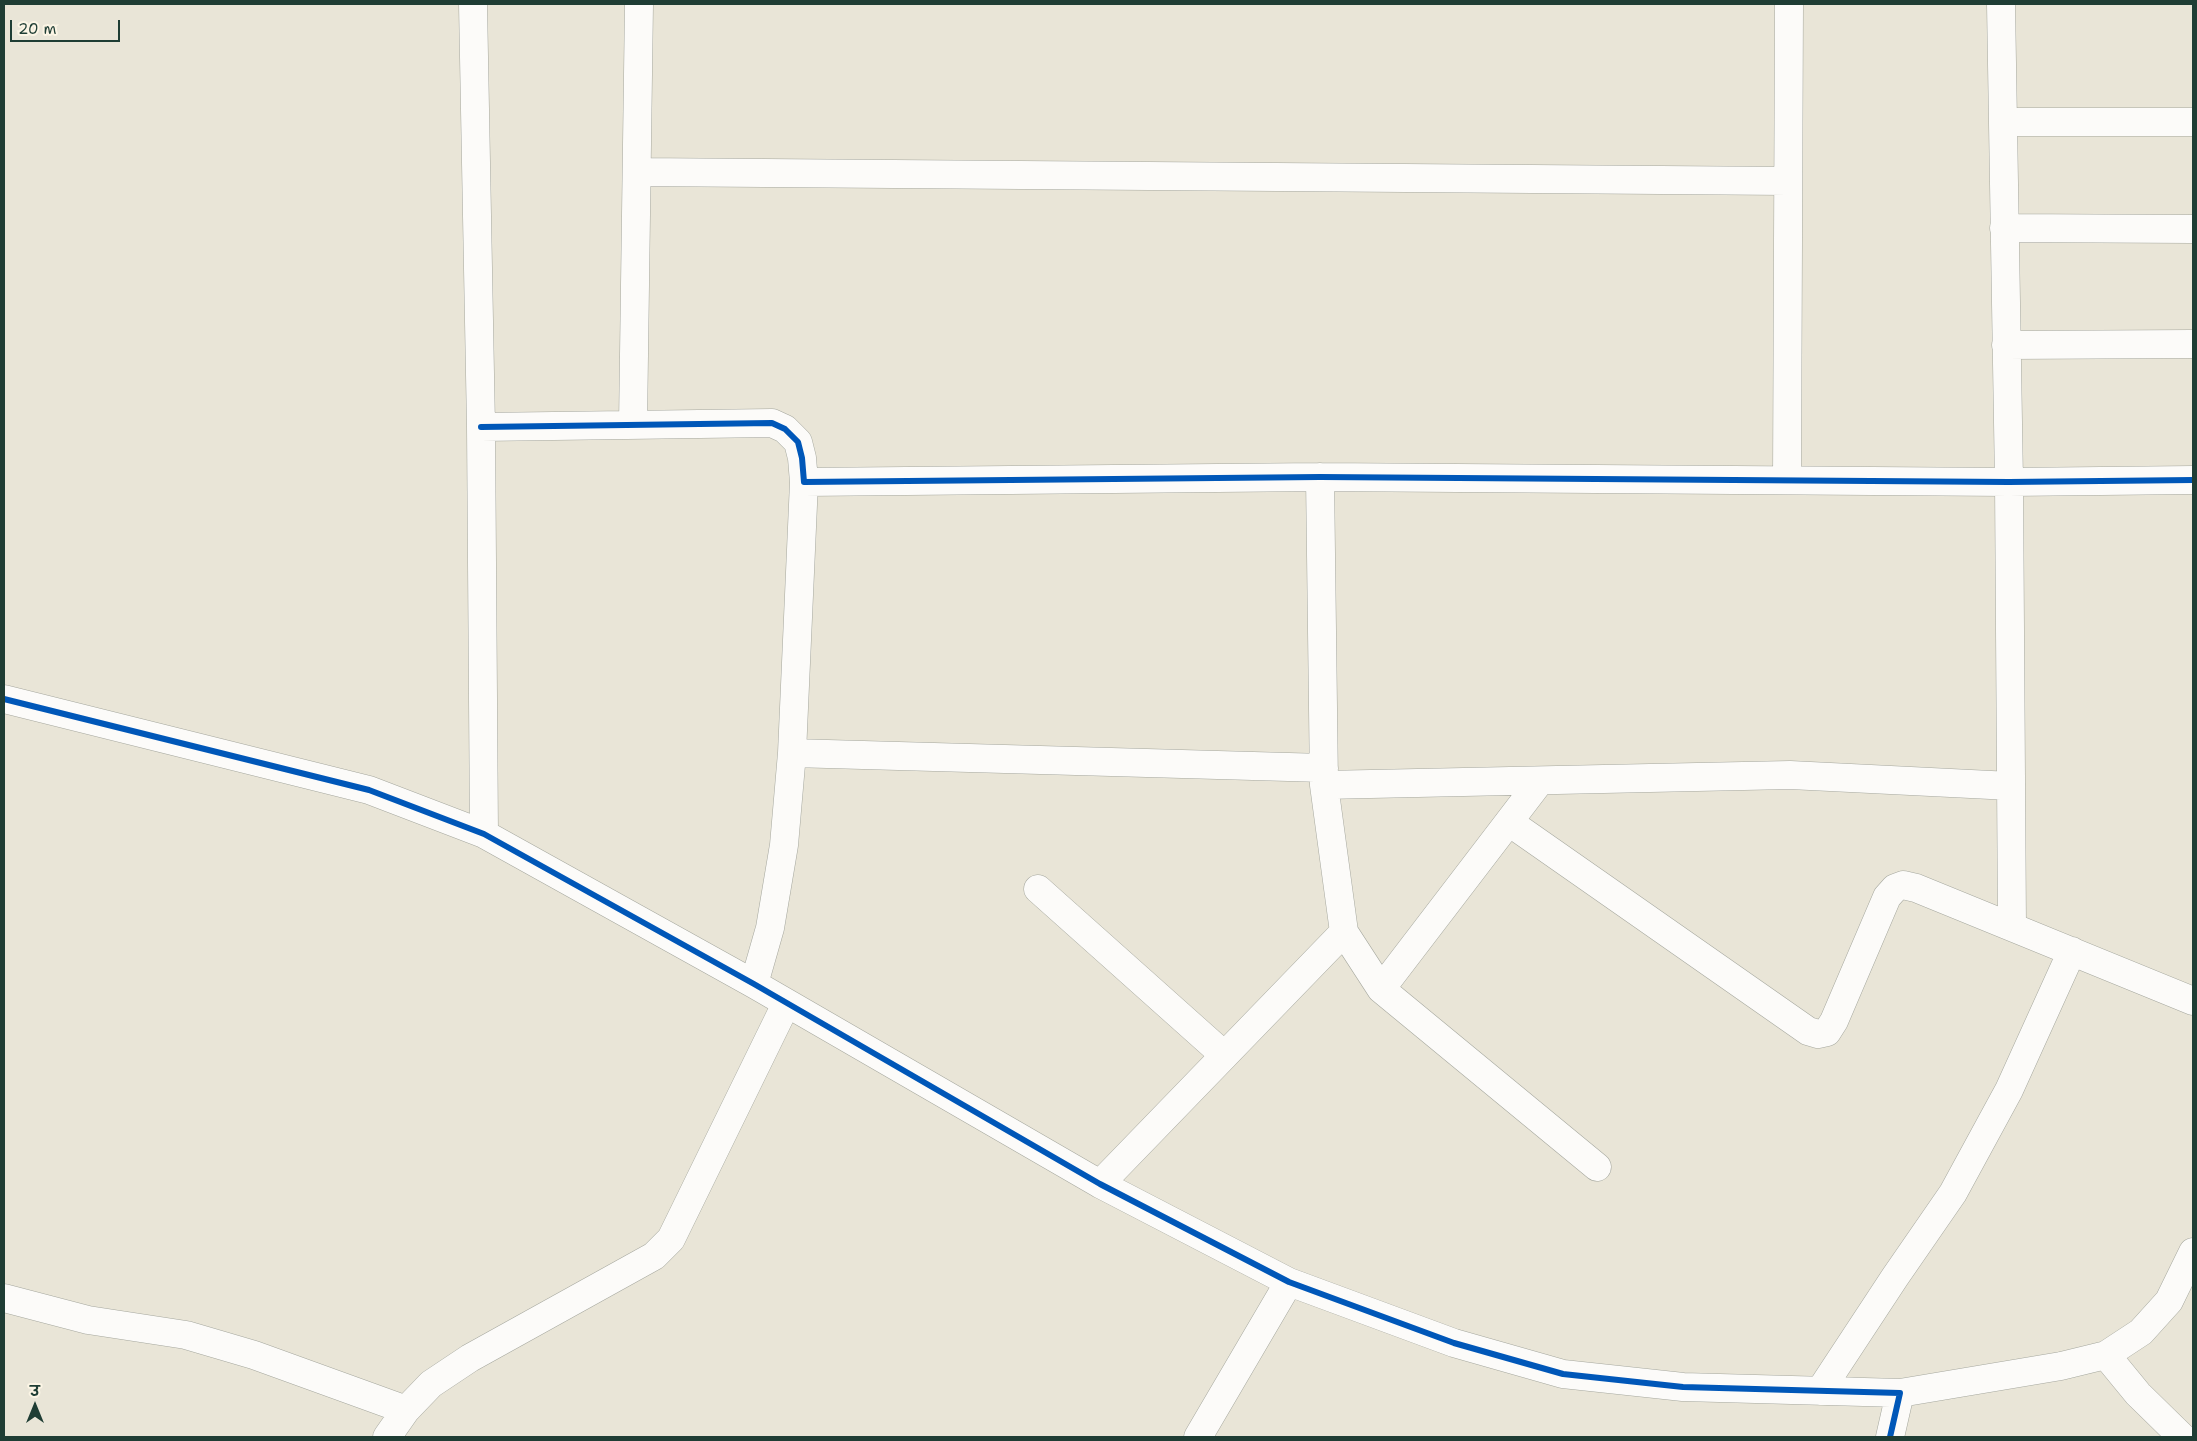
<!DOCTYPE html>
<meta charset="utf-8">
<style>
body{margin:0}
#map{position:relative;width:2197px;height:1441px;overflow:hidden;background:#e9e5d7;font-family:"Shantell Sans","Playpen Sans Deva",sans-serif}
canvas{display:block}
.frame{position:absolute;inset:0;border:5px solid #1f3d34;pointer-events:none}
.north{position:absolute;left:10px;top:1381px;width:50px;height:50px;-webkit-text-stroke:4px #fcf5e5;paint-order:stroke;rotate:0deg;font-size:14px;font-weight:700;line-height:20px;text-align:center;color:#1f3d34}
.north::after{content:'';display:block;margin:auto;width:18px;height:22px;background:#1f3d34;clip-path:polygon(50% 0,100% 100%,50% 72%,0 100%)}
.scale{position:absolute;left:10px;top:20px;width:110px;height:22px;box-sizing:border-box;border:2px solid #1f3d34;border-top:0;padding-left:6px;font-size:15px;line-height:18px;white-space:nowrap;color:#1f3d34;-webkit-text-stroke:4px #fcf5e5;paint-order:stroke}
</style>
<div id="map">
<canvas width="2197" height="1441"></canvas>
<div class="frame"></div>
<div class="north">उ</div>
<div class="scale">20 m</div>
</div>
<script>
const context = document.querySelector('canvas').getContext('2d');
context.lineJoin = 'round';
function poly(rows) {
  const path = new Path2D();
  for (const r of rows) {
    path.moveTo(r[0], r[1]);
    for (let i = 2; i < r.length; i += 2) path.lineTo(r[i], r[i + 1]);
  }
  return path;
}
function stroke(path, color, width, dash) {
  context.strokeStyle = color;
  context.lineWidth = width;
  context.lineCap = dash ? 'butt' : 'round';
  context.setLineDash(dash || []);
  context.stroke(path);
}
const minor = poly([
 [473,4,481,427,484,834],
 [2001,4,2009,482,2012,927],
 [2003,122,2193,122],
 [637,172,1788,181],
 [2004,228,2193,229],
 [2006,345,2193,344],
 [633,425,639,4],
 [481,427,772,423,785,429,798,442,802,458,804,482,1320,477,2009,482,2193,480],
 [1787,480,1789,4],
 [4,699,369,790,484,834,754,984,1100,1184,1289,1282,1454,1343,1563,1374,1683,1387,1900,1393,1890,1437],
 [792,753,1324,768],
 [1324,785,1790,775,2011,786],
 [1509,822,1808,1031,1818,1034,1827,1032,1834,1021,1887,897,1895,888,1903,885,1916,888,2193,1001],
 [1038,889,1224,1055],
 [1344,932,1381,989,1597,1167],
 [754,984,770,928,784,845,792,753,804,482],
 [1381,989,1540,781],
 [1100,1184,1344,932,1324,785,1320,477],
 [4,1298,88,1320,186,1335,254,1355,406,1410],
 [2106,1355,2138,1394,2182,1437],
 [1820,1391,1895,1277,1953,1193,2009,1090,2072,951],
 [1900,1393,2061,1366,2106,1355,2141,1332,2169,1301,2193,1252],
 [387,1437,406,1410,431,1384,470,1358,654,1256,671,1239,786,1004],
 [1198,1437,1289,1282]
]);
const cycleway = poly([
 [481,427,772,423,785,429,798,442,802,458,804,482,1320,477,2009,482,2193,480],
 [4,699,369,790,484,834,754,984,1100,1184,1289,1282,1454,1343,1563,1374,1683,1387,1900,1393,1890,1437]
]);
stroke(minor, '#a5a79e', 29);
stroke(minor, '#fcfbf9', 28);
stroke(cycleway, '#0057b8', 6);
</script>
